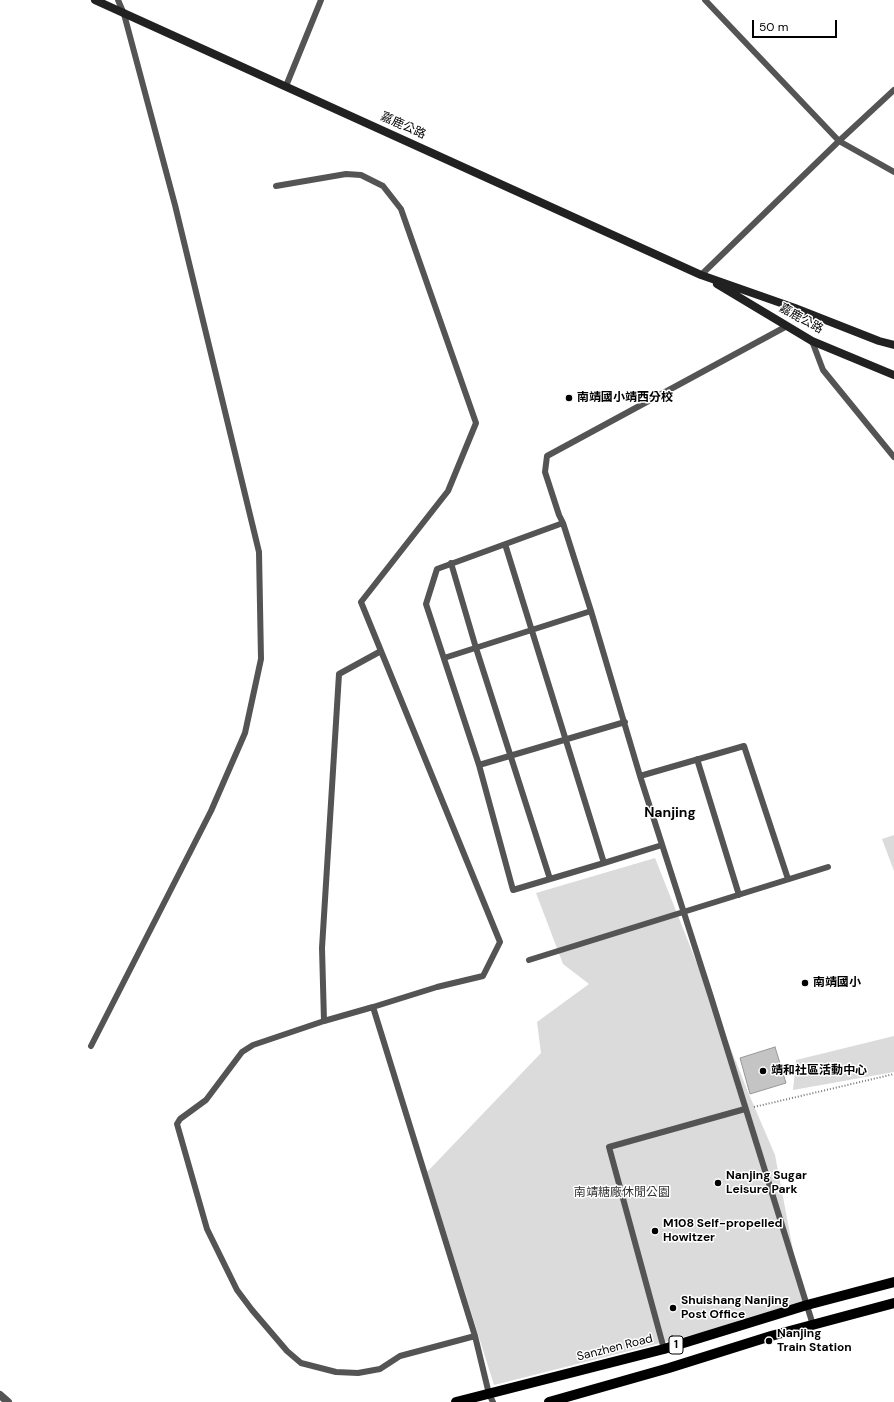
<!DOCTYPE html>
<meta charset="utf-8">
<style>
body{margin:0}
#map{position:relative;width:894px;height:1402px;overflow:hidden;background:#fff;font-family:"DM Sans",sans-serif}
canvas{display:block}
.scale{position:absolute;left:752px;top:20px;width:85px;height:18px;box-sizing:border-box;border:2px solid #000;border-top:0;padding-left:5px;font-size:12px;line-height:14px;white-space:nowrap;color:#000;-webkit-text-stroke:3px #fff;paint-order:stroke}
</style>
<div id="map">
<canvas width="894" height="1402"></canvas>
<div class="scale">50 m</div>
</div>
<script>
const context = document.querySelector('canvas').getContext('2d');
context.lineJoin = 'round';
function fillPath(path, color) {
  context.fillStyle = color;
  context.fill(path, 'evenodd');
}
function poly(rows) {
  const path = new Path2D();
  for (const r of rows) {
    path.moveTo(r[0], r[1]);
    for (let i = 2; i < r.length; i += 2) path.lineTo(r[i], r[i + 1]);
  }
  return path;
}
function stroke(path, color, width, dash) {
  context.strokeStyle = color;
  context.lineWidth = width;
  context.lineCap = dash ? 'butt' : 'round';
  context.setLineDash(dash || []);
  context.stroke(path);
}
function write(font, color, halo, rows, align = 'center') {
  context.font = font + ' "DM Sans","Noto Sans TC",sans-serif';
  context.lineWidth = 3;
  context.setLineDash([]);
  context.textBaseline = 'middle';
  context.strokeStyle = halo;
  context.fillStyle = color;
  for (const [text, x, y, turn = 0] of rows) {
    context.save();
    context.translate(x, y);
    context.rotate((+turn || 0) * Math.PI / 180);
    context.textAlign = isNaN(turn) ? turn : align;
    if (halo) context.strokeText(text, 0, 0);
    context.fillText(text, 0, 0);
    context.restore();
  }
}
const green = poly([
 [894,835,894,871,882,839],
 [655,858,748,1092,775,1155,794,1255,807,1306,494,1385,427,1172,541,1053,537,1022,589,984,563,964,536,893],
 [894,1036,894,1072,793,1090,796,1060]
]);
const building = poly([
 [775,1047,786,1083,750,1094,740,1058,775,1047]
]);
const path = poly([
 [754,1107,894,1074]
]);
const lane = poly([
 [286,86,321,0],
 [894,90,839,141,894,172],
 [276,186,346,174,361,175,383,186,401,209,476,423,448,491,361,602,381,651],
 [701,275,839,141,705,0],
 [787,326,547,456,545,472,559,515,563,523,591,611,640,776,711,997,813,1325],
 [812,341,823,370,894,457],
 [563,523,437,569,426,604,479,765,513,890,604,863,662,845],
 [505,544,604,863],
 [451,563,476,648,550,879],
 [444,658,591,611],
 [697,759,739,895],
 [479,765,625,722],
 [640,776,744,746,788,879],
 [529,960,828,867],
 [324,1021,322,948,339,674,381,651,500,942,483,976,437,987,373,1007],
 [91,1046,211,811,245,733,261,659,259,552,175,205,124,14,118,0],
 [475,1336,400,1356,380,1369,358,1373,336,1372,301,1363,287,1351,252,1310,237,1290,207,1229,177,1124,180,1119,206,1100,242,1052,253,1045,324,1021,373,1007,475,1336,489,1394,493,1402],
 [664,1349,609,1147,745,1109]
]);
const street = poly([
 [0,1395,8,1402]
]);
const secondary = poly([
 [95,0,701,275,795,308,879,341,894,345],
 [717,284,812,341,894,375]
]);
const primary = poly([
 [456,1402,664,1349,807,1305,894,1282],
 [549,1402,669,1368,771,1336,894,1303]
]);
const markers = [
 [569,398,4,"#000"],
 [805,983,4,"#000"],
 [763,1071,4,"#000"],
 [718,1183,4,"#000"],
 [655,1231,4,"#000"],
 [673,1308,4,"#000"],
 [769,1341,4,"#000"]
];
const shields = [
 [676,1345,14]
];
const shieldNames = [
 ["1",676,1345]
];
const streetNames = [
 ["嘉鹿公路",403,126,24],
 ["嘉鹿公路",801,319,29],
 ["Sanzhen Road",615,1348,-14]
];
const poiNames = [
 ["南靖國小靖西分校",577,398],
 ["南靖國小",813,983],
 ["靖和社區活動中心",771,1071],
 ["Nanjing Sugar",726,1176],
 ["Leisure Park",726,1190],
 ["M108 Self-propelled",663,1224],
 ["Howitzer",663,1238],
 ["Shuishang Nanjing",681,1301],
 ["Post Office",681,1315],
 ["Nanjing",777,1334],
 ["Train Station",777,1348]
];
const parkNames = [
 ["南靖糖廠休閒公園",622,1193]
];
const quarterNames = [
 ["Nanjing",670,813]
];
fillPath(green, '#dbdbdb');
fillPath(building, '#c4c4c4');
stroke(building, '#989898', 1);
stroke(path, '#767676', 2, [1, 2]);
stroke(lane, '#545454', 6);
stroke(street, '#545454', 8);
stroke(secondary, '#212121', 8);
stroke(primary, '#000', 10);
for (const [x, y, r, color] of markers) {
  const dot = new Path2D();
  dot.arc(x, y, r, 0, 2 * Math.PI);
  context.fillStyle = color;
  context.fill(dot);
  stroke(dot, '#fff', 1.5);
}
for (const [x, y, w] of shields) {
  const box = new Path2D();
  box.roundRect(x - w / 2, y - 9, w, 18, 3);
  context.fillStyle = '#fff';
  context.fill(box);
  stroke(box, '#000', 1);
}
write('bold 11px', '#000', null, shieldNames);
write('12px', '#000', '#fff', streetNames);
write('bold 12px', '#000', '#fff', poiNames, 'left');
write('12px', '#323232', '#fff', parkNames);
write('bold 14px', '#000', '#fff', quarterNames);
</script>
